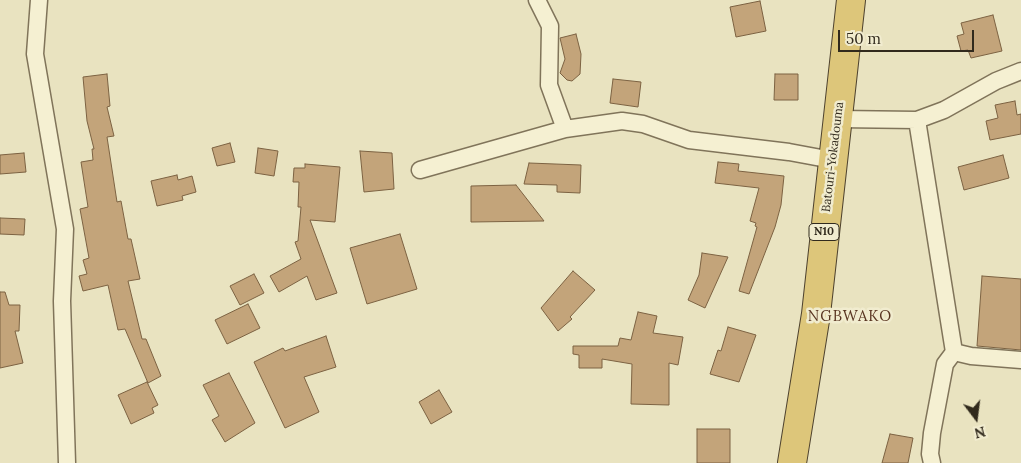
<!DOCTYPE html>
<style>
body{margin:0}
#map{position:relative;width:1021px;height:463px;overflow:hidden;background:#e9e3c0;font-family:Lora,serif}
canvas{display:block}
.north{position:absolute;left:951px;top:393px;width:50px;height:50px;-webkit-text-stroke:4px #f1eccf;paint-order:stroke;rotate:165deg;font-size:14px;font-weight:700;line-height:20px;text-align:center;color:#312a1d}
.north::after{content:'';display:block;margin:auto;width:18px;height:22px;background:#312a1d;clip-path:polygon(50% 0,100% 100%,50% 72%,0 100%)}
.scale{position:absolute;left:838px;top:30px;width:136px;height:22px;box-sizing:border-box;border:2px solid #312a1d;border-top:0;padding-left:6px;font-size:15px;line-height:18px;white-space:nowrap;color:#312a1d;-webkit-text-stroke:4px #f1eccf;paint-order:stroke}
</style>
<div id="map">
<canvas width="1021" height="463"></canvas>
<div class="north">N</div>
<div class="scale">50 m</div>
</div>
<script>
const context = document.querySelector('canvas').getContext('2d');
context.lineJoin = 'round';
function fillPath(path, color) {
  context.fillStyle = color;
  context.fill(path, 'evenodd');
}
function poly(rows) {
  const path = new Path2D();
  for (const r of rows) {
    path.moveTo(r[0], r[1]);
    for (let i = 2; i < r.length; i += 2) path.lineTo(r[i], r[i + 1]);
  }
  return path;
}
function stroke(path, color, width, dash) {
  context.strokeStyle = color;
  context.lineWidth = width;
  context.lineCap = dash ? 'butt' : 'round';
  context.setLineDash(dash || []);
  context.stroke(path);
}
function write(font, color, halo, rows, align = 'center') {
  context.font = font + ' Lora,serif';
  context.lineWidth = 5;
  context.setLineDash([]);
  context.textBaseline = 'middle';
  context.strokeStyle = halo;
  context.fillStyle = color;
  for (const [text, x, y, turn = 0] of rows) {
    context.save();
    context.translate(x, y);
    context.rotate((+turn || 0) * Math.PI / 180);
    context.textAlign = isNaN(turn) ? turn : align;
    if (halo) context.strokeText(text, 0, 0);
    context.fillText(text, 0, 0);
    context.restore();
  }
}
const building = poly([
 [760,1,766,31,736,37,730,7,760,1],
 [993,15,1002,51,971,58,968,50,961,51,957,36,964,34,961,23,993,15],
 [576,34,581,54,580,74,572,81,567,80,560,73,565,59,560,38,576,34],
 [107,74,110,106,107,107,114,136,107,137,117,202,121,201,128,239,131,239,140,279,128,281,142,339,146,339,161,376,148,383,125,329,118,330,108,285,83,291,79,276,87,274,83,260,89,258,80,209,88,207,81,162,93,160,92,149,94,149,87,121,83,77,107,74],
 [775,74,798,74,798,100,774,100,775,74],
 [613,79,641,82,638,107,610,103,613,79],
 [1015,101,1017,115,1021,114,1021,134,990,140,986,121,998,118,995,105,1015,101],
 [230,143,235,162,217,166,212,148,230,143],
 [258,148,278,151,274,176,255,173,258,148],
 [360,151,392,153,394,189,364,192,360,151],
 [24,153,26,172,0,174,0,155,24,153],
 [1003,155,1009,178,964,190,958,167,1003,155],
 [718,162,739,164,738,171,784,176,781,205,775,227,749,294,739,291,757,227,755,226,756,223,750,221,759,188,715,183,718,162],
 [529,163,581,165,580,193,557,192,557,185,524,184,529,163],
 [305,164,340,167,335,222,310,220,337,293,316,300,307,276,279,292,270,276,301,259,295,242,298,241,301,207,298,207,299,182,293,182,294,168,305,168,305,164],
 [177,175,178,180,192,176,196,192,182,196,183,200,157,206,151,181,177,175],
 [516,185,544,221,471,222,471,186,516,185],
 [0,218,25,219,24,235,0,234,0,218],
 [400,234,417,289,367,304,350,248,400,234],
 [702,253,728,257,705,308,688,300,699,275,702,253],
 [573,271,595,290,570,317,572,319,558,331,541,308,573,271],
 [254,274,264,293,240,305,230,286,254,274],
 [982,276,1021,279,1021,350,977,346,982,276],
 [0,292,5,292,9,305,20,305,19,331,15,331,23,363,0,368,0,292],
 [248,304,260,328,227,344,215,320,248,304],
 [638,312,657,316,653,333,683,337,678,365,669,363,669,405,631,404,632,364,602,359,602,368,579,368,579,355,573,354,573,346,618,346,620,338,631,340,638,312],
 [728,327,756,335,739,382,710,374,718,350,721,351,728,327],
 [326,336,336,367,304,377,319,412,285,428,254,362,283,348,285,351,326,336],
 [229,373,255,423,225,442,212,420,219,416,203,385,229,373],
 [147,382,158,405,152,408,154,413,131,424,118,395,147,382],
 [439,390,452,412,431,424,419,402,439,390],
 [697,429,730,429,730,463,697,463,697,429],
 [890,434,913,438,908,463,882,463,890,434]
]);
const minor = poly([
 [39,0,35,54,65,229,62,301,67,463],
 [537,0,550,26,549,85,565,129],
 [838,119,917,120,954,352],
 [917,120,944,110,996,81,1021,71],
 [420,170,565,129,622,121,643,124,689,140,789,152,832,160],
 [932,463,930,454,932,433,945,364,954,352,971,356,1021,360]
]);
const trunk = poly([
 [792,463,816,314,851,0]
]);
const shields = [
 [824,232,30]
];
const shieldNames = [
 ["N10",824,232]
];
const streetNames = [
 ["Batouri-Yokadouma",833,157,-83]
];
const quarterNames = [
 ["NGBWAKO",850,317]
];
fillPath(building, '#c3a47a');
stroke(building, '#7c6242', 1);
stroke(minor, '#80745a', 19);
stroke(trunk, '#4e422e', 30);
stroke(minor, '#f5f0d2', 16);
stroke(trunk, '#ddc67a', 28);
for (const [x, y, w] of shields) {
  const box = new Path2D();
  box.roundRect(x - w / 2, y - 8.5, w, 17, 4);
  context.fillStyle = '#f1eccf';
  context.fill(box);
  stroke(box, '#312a1d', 1);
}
write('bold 11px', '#312a1d', null, shieldNames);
write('12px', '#312a1d', '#f1eccf', streetNames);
context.letterSpacing = '1px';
write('15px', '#593521', '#f1eccf', quarterNames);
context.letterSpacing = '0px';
</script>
